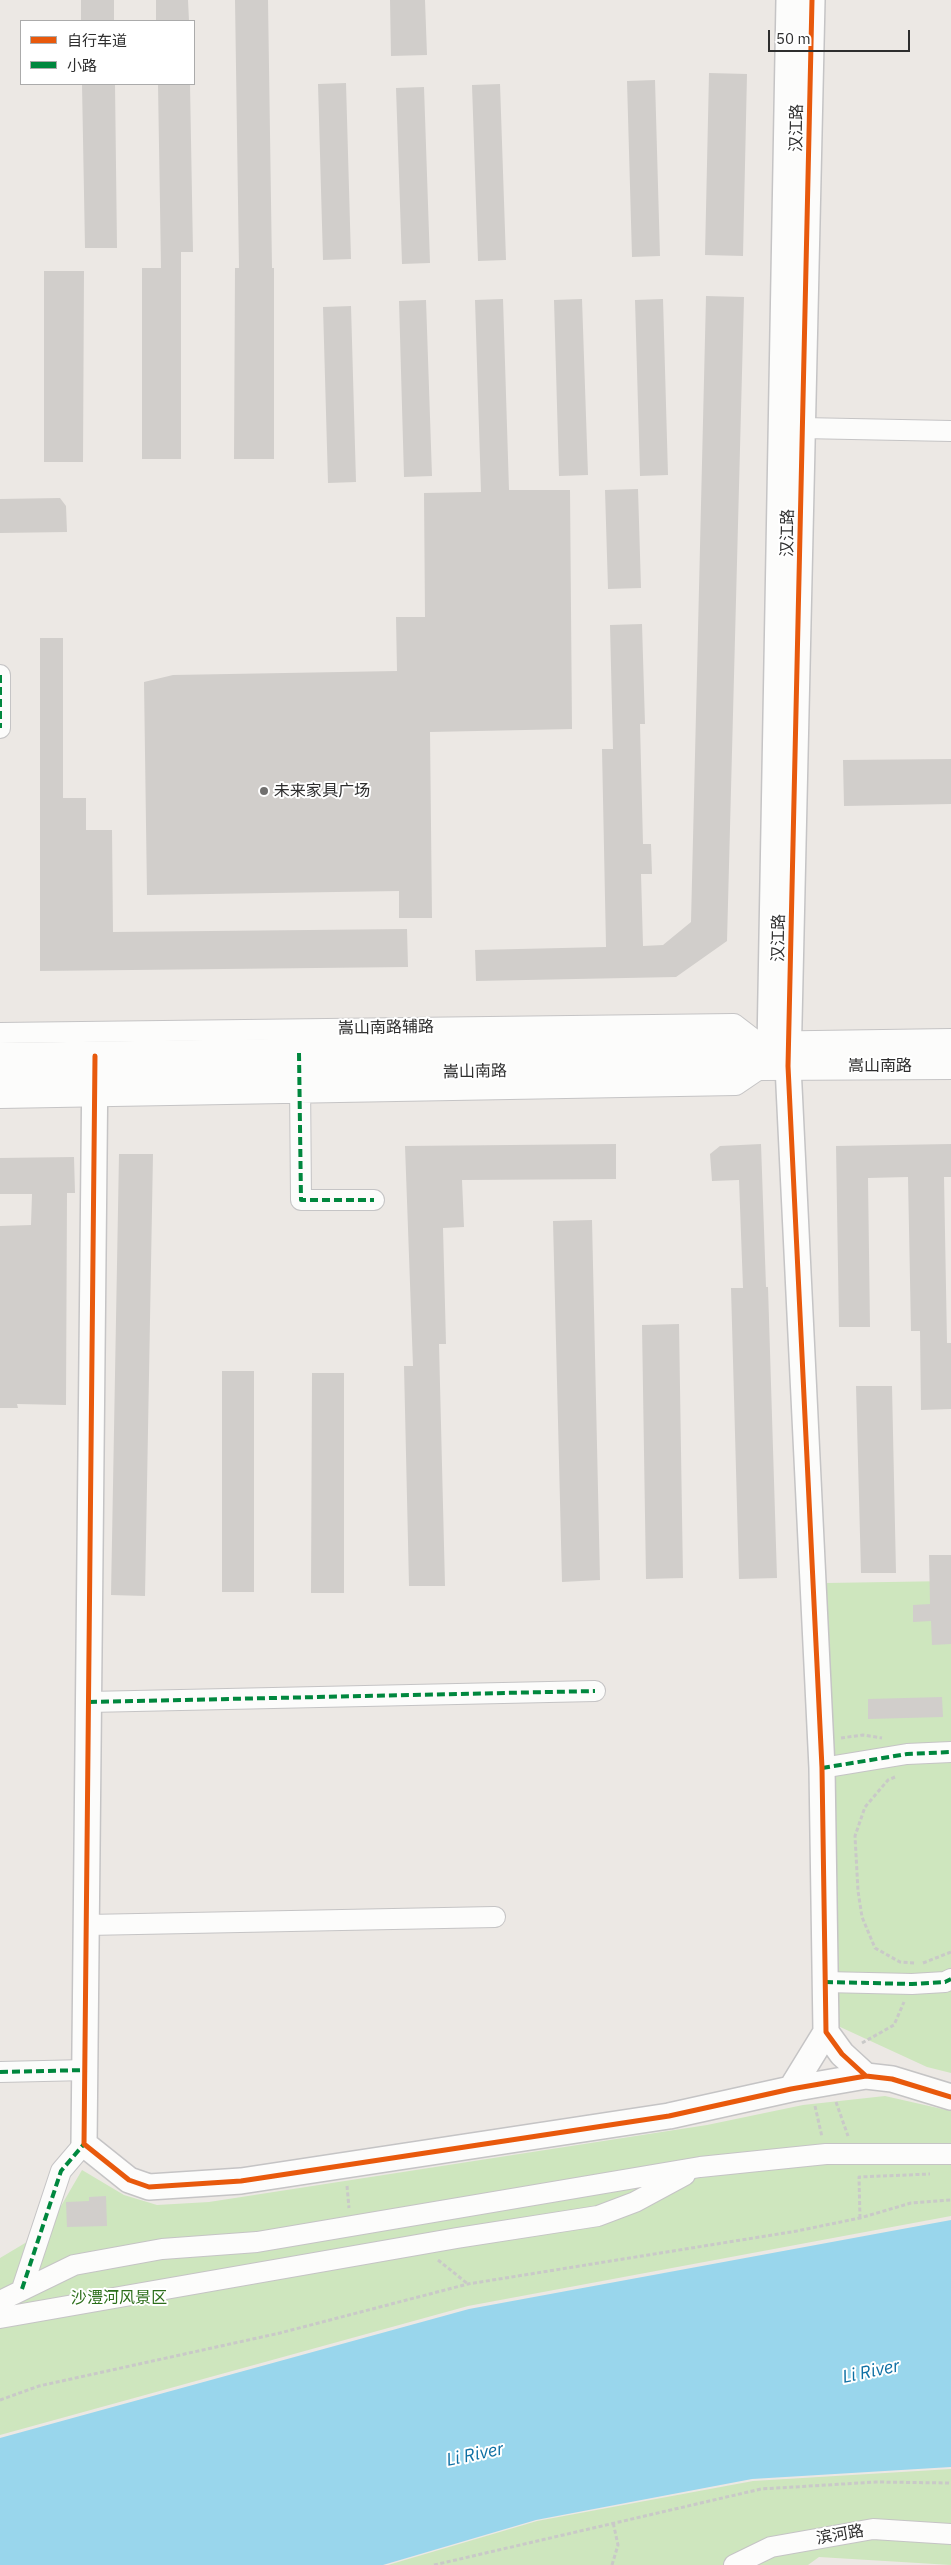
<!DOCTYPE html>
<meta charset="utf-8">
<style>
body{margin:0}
#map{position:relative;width:951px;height:2565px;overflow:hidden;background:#ece8e4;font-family:"IBM Plex Sans","Noto Sans SC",sans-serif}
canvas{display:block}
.legend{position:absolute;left:20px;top:20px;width:175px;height:65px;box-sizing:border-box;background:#fff;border:1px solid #ababab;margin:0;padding:6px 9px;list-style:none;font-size:15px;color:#2e2e2e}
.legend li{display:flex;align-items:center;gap:10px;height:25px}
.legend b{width:25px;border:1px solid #ababab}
.scale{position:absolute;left:768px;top:30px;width:142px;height:22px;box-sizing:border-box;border:2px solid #2e2e2e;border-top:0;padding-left:6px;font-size:15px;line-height:18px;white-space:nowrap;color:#2e2e2e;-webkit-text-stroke:4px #fff;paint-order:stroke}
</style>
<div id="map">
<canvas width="951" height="2565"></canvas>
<ul class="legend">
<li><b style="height:6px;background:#e8590c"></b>自行车道</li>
<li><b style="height:6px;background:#00873e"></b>小路</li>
</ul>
<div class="scale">50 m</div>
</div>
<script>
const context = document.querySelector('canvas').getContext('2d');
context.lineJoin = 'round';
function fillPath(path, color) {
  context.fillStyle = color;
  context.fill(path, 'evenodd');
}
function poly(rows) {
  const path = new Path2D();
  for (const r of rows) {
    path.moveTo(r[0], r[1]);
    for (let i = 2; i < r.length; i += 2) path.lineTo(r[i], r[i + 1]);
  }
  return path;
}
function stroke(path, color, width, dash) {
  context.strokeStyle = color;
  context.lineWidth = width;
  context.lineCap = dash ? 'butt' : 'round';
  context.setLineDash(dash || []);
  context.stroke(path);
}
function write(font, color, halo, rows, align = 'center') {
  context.font = font + ' "IBM Plex Sans","Noto Sans SC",sans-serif';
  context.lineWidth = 4;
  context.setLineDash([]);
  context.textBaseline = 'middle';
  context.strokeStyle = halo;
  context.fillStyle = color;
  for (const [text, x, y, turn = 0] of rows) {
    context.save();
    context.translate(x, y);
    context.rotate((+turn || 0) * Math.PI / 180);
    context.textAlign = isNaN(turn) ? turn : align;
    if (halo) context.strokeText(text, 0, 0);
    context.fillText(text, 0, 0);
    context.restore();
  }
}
const green = poly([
 [951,1581,951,2073,927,2067,838,2026,826,1583],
 [885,2096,951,2111,951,2216,468,2306,0,2435,0,2258,47,2230,82,2170,124,2195,157,2205,209,2202,707,2125,803,2105],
 [951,2469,951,2565,819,2557,808,2565,388,2565,537,2521,753,2481]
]);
const water = poly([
 [951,2220,951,2467,752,2479,536,2520,383,2565,0,2565,0,2438,469,2309]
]);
const building = poly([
 [81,0,114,0,114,21,81,21],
 [156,0,188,0,189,21,156,21],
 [235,0,268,0,272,268,274,268,274,459,234,459,235,268,239,268],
 [390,0,425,0,427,55,391,56],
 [709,73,747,74,743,256,705,255],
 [655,80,660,256,632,257,627,81],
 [346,83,351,259,323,260,318,84],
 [82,84,115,84,117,248,85,248],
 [158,84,190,84,193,252,181,252,181,459,142,459,142,268,161,268],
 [500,84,506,260,478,261,472,85],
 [424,87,430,263,402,264,396,88],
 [44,271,84,271,83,462,44,462],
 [706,296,744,297,727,941,676,977,476,981,475,950,606,947,602,749,613,749,610,625,642,624,645,724,640,724,643,844,651,844,652,874,641,874,643,946,663,945,691,922],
 [503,299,509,490,570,490,572,729,430,732,432,918,399,918,399,891,147,895,144,682,173,675,397,671,396,617,425,617,424,493,481,492,475,300],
 [582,299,588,475,559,476,554,300],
 [663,299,668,475,640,476,635,300],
 [426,300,432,476,404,477,399,301],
 [351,306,356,482,328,483,323,307],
 [638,489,641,588,608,589,605,490],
 [60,498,66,506,67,532,0,533,0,499],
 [40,638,63,638,63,798,86,798,86,830,112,830,113,932,407,929,408,967,40,971],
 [951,759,951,804,844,806,843,760],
 [616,1144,616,1179,462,1180,464,1227,443,1228,446,1344,439,1344,445,1586,409,1586,404,1366,413,1366,405,1146],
 [761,1144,766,1287,768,1287,777,1578,739,1579,731,1288,743,1288,739,1180,712,1181,710,1154,720,1146],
 [951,1144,951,1177,944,1177,947,1343,951,1343,951,1409,921,1410,920,1331,911,1331,908,1177,868,1178,870,1327,839,1327,836,1146],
 [119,1154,153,1154,145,1596,111,1595],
 [74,1157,75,1193,67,1193,66,1405,17,1404,18,1408,0,1408,0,1226,31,1225,32,1194,0,1194,0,1158],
 [592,1220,600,1580,562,1582,553,1221],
 [679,1324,683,1578,646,1579,642,1325],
 [222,1371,254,1371,254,1592,222,1592],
 [312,1373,344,1373,344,1593,311,1593],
 [856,1386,892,1386,896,1573,861,1573],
 [929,1555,951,1555,951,1644,932,1645,931,1621,913,1622,913,1605,930,1604],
 [942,1697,943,1717,868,1719,868,1699],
 [106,2196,107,2226,67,2227,66,2202,89,2201,89,2197]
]);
const path = poly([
 [841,1738,863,1735,882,1738],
 [895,1777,888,1780,865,1807,855,1836,858,1891,862,1917,875,1948,900,1962,916,1963],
 [923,1963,951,1952],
 [862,2043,894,2025,904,2002],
 [836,2102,848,2136],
 [815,2106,822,2137],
 [347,2186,349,2208],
 [860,2218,859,2177,930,2174],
 [438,2260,468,2284],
 [0,2400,39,2386,280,2333,468,2284,797,2231,860,2218,911,2203,951,2200],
 [434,2565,761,2489,876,2482,951,2483],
 [612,2565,618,2545,613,2522]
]);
const minor = poly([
 [802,428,951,431],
 [0,675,0,728],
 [0,1033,734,1024,764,1047],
 [300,1080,301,1200,374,1200],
 [0,1098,736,1085,764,1066],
 [89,1702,595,1691],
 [822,1768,907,1754,951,1752],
 [87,1925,495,1917],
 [825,1982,912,1984,945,1982,951,1979],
 [0,2072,87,2070],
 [22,2289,61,2171,84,2144],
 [0,2301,74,2265,162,2249,257,2242,700,2167,826,2154,951,2154],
 [0,2318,457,2238,598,2216,635,2202,685,2175],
 [734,2565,771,2547,873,2529,951,2534]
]);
const tertiary = poly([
 [812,0,788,1066,822,1768,826,2032,842,2054,866,2076],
 [95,1058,84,2144,129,2180,149,2187,241,2181,669,2116,791,2089,866,2076,892,2079,951,2097],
 [783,1061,770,1047,789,0],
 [791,2089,826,2032]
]);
const secondary = poly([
 [0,1057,951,1043],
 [0,1080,764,1066,951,1065]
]);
const quiet = poly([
 [0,675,0,728],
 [299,1053,301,1200,374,1200],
 [89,1702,595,1691],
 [822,1768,907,1754,951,1752],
 [825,1982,912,1984,945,1982,951,1979],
 [0,2072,87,2070],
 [22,2289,61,2171,84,2144]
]);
const cycleway = poly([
 [812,0,788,1066,822,1768,826,2032,842,2054,866,2076],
 [95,1056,84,2144,129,2180,149,2187,241,2181,669,2116,791,2089,866,2076,892,2079,951,2097]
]);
const markers = [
 [264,791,5,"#706f6e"]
];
const streetNames = [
 ["汉江路",797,128,-89],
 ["汉江路",788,533,-89],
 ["汉江路",779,938,-89],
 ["嵩山南路辅路",386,1028,-1],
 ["嵩山南路",880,1066],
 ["嵩山南路",475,1072,-1],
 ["滨河路",840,2535,-10]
];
const poiNames = [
 ["未来家具广场",274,791]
];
const parkNames = [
 ["沙澧河风景区",119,2298]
];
const waterNames = [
 ["Li River",871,2372,-12],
 ["Li River",475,2455,-12]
];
fillPath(green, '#cee6be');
fillPath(water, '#99d6ec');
fillPath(building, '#d1cecb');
stroke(minor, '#c5c4c5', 22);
stroke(tertiary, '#c5c4c5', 28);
stroke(secondary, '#c5c4c5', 30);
stroke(path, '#c9c9c8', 3, [4, 2.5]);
stroke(minor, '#fcfcfb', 20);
stroke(tertiary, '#fcfcfb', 25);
stroke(secondary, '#fcfcfb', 28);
stroke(quiet, '#00873e', 4, [8, 4]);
stroke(cycleway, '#e8590c', 5);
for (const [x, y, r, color] of markers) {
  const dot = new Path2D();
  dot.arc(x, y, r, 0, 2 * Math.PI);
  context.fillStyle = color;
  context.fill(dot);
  stroke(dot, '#fff', 2);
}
write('16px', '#2e2e2e', '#fff', streetNames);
write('16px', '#2e2e2e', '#fff', poiNames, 'left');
write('16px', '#2c6e1b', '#fff', parkNames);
write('italic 18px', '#0d6fa3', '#fff', waterNames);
</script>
